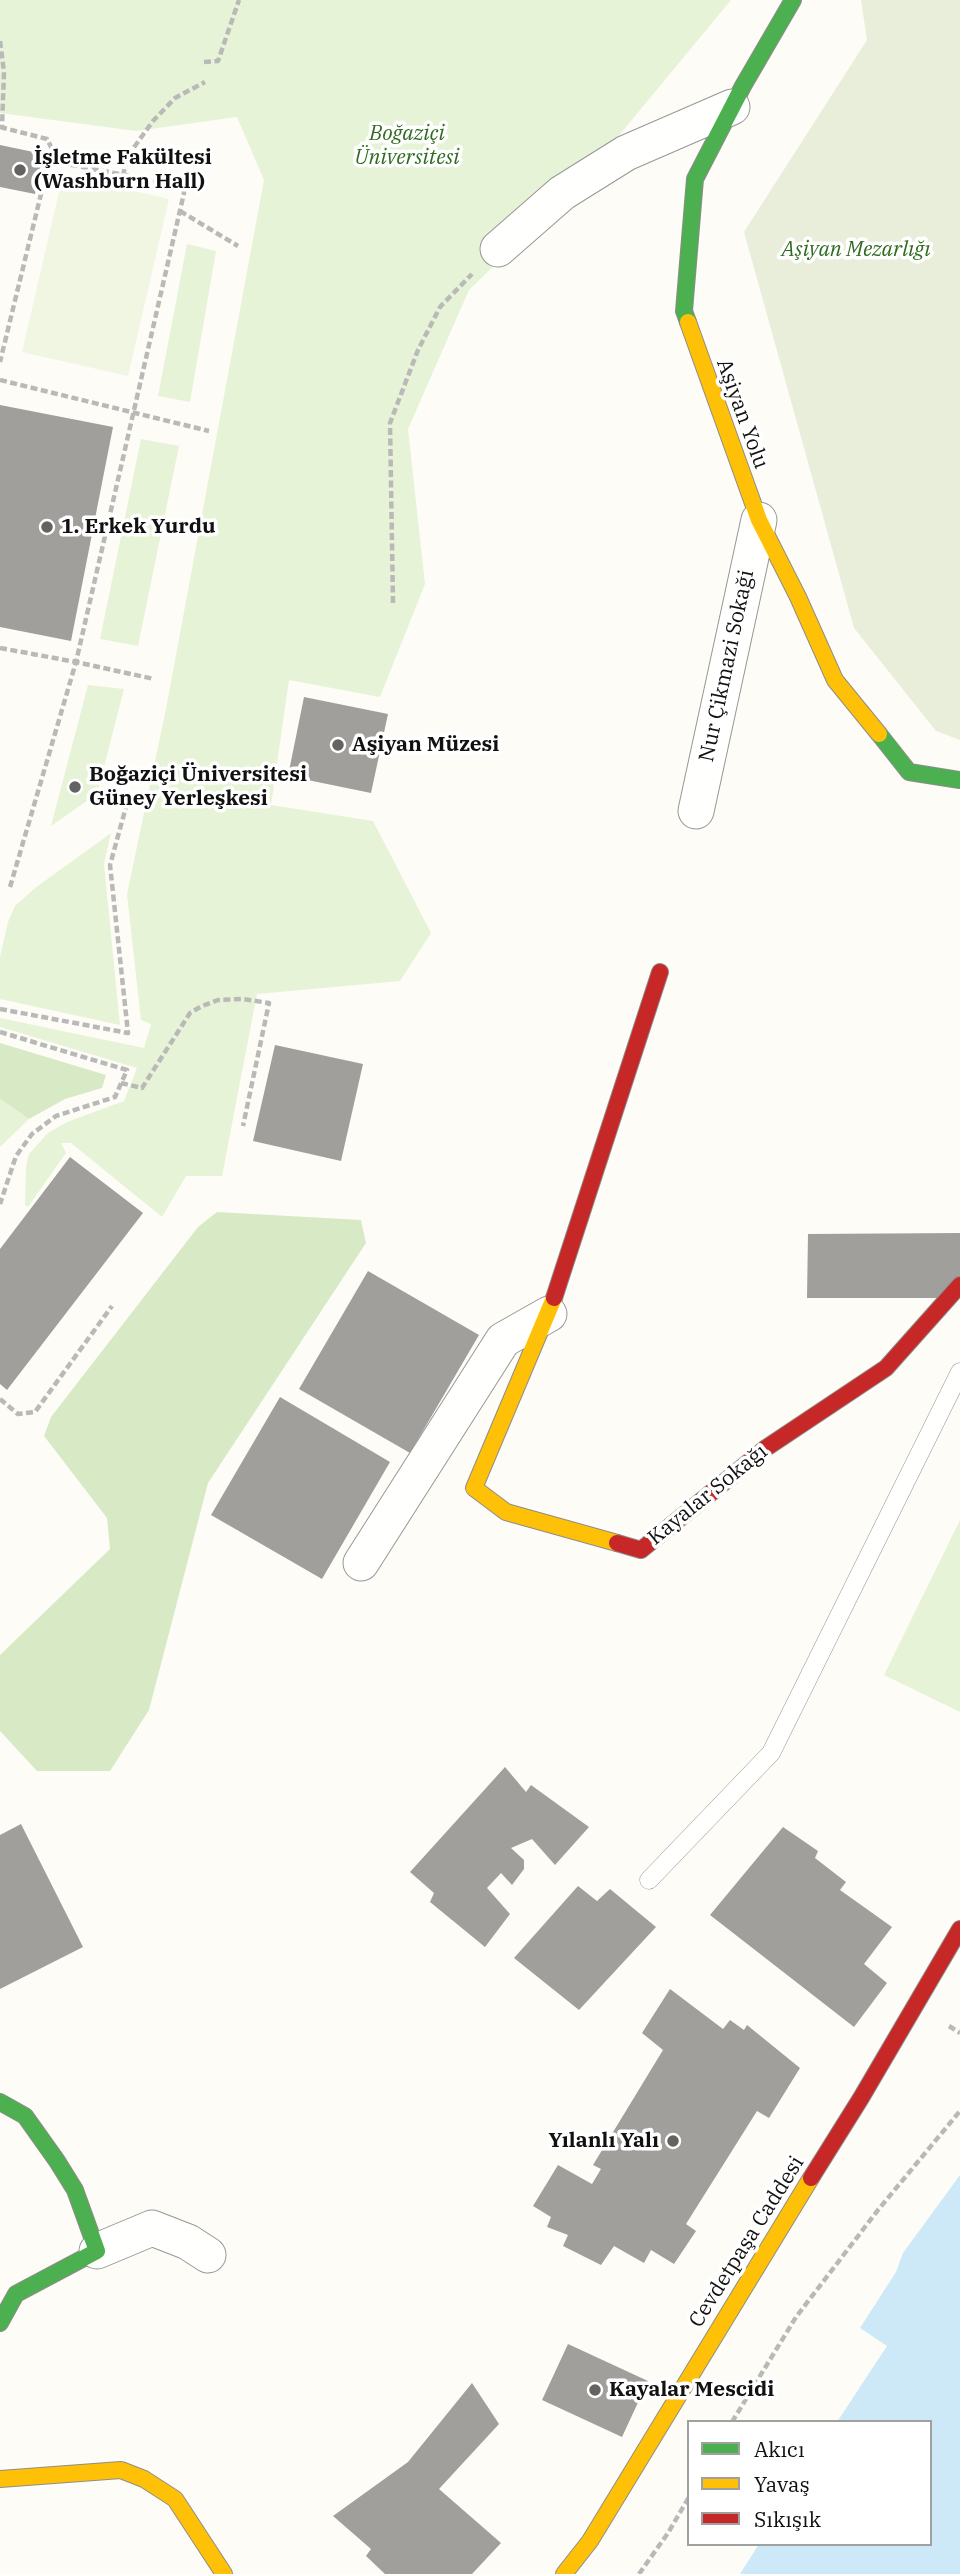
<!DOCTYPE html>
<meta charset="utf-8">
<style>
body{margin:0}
#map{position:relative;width:960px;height:2574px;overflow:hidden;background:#fdfcf7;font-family:"IBM Plex Serif",serif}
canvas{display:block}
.legend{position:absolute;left:687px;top:2420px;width:245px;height:126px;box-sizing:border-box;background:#fff;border:2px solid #a0a0a0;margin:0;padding:9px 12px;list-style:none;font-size:21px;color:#111}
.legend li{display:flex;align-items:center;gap:14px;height:35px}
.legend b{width:35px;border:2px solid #a0a0a0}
</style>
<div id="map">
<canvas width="960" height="2574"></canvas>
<ul class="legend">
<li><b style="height:9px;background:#4caf50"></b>Akıcı</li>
<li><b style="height:9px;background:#ffc107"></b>Yavaş</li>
<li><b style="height:9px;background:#c62828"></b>Sıkışık</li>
</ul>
</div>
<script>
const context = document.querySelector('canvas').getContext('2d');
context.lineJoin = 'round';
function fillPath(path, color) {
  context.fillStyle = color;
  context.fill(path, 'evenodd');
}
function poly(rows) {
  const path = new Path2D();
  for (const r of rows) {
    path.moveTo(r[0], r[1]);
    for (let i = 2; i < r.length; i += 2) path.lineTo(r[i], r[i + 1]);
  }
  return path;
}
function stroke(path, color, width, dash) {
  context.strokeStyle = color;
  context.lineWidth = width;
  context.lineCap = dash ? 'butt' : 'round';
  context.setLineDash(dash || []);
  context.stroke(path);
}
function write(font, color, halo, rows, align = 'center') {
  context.font = font + ' "IBM Plex Serif",serif';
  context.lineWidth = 7;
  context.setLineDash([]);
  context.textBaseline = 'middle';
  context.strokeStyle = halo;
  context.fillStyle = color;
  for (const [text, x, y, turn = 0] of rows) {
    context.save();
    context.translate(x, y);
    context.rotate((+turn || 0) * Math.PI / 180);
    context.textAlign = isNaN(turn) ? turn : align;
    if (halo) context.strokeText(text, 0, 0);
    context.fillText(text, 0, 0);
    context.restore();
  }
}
const green = poly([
 [0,0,731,0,583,179,469,290,408,429,425,584,380,697,289,680,271,805,373,821,431,933,400,981,257,994,222,1176,186,1176,162,1217,71,1143,61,1143,66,1153,28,1207,25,1205,26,1166,29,1154,48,1133,67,1122,124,1101,137,1068,0,1027,0,1018,144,1048,151,1024,141,1020,127,894,166,709,264,180,237,117,136,131,0,113],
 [187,244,216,251,190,402,158,396],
 [141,439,179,446,138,646,100,639],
 [88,685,124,689,97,794,51,826],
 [111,833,104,864,120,1025,0,999,0,957,8,922,15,906,35,888],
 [0,1099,29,1119,0,1147],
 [960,1520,960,1712,884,1675]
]);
const forest = poly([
 [0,1043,106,1075,102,1088,65,1099,29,1119,0,1099],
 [217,1212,361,1220,366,1243,208,1483,149,1710,110,1771,37,1771,0,1731,0,1655,110,1549,107,1518,44,1436,51,1417,198,1227]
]);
const cemetery = poly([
 [861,0,960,0,960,740,936,731,854,628,744,232,867,40]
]);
const pitch = poly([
 [63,175,169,199,128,376,22,352]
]);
const water = poly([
 [960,2175,960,2574,740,2574,759,2544,930,2544,930,2422,837,2422,887,2346,860,2328,896,2272,903,2253]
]);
const building = poly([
 [0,145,43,154,35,194,0,187],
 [0,405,113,427,71,641,0,627],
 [304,697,388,714,371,793,288,776],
 [275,1045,363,1064,341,1161,253,1141],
 [70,1157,143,1213,7,1390,0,1384,0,1249],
 [960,1233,960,1298,807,1298,808,1234],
 [368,1271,479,1335,410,1453,299,1389],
 [280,1397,390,1462,322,1579,211,1515],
 [505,1767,526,1792,531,1785,589,1827,555,1865,532,1839,511,1848,524,1860,524,1869,512,1885,501,1873,487,1888,510,1914,485,1947,430,1902,434,1893,410,1872],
 [21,1824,83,1947,0,1989,0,1835],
 [783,1827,818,1851,815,1858,846,1882,840,1890,892,1927,864,1964,887,1983,854,2027,710,1915],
 [578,1886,597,1901,610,1889,656,1927,579,2010,514,1958],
 [670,1989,723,2029,730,2020,744,2030,747,2025,800,2068,769,2118,757,2111,686,2224,696,2231,674,2264,651,2250,644,2263,614,2246,601,2265,563,2246,568,2235,547,2227,551,2217,533,2206,558,2165,592,2184,601,2169,593,2165,663,2050,642,2033],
 [568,2344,648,2381,622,2437,542,2400],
 [472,2383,499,2424,439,2489,501,2543,472,2574,385,2574,366,2556,371,2549,333,2516,408,2462]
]);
const path = poly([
 [0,41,4,72,2,127],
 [204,62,218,61,239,0],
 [0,127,47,139,52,149,0,362],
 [123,176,127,157,153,121,175,98,205,82],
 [180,211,238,246],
 [0,380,209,431],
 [393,603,390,423,418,350,440,307,472,274],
 [0,648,76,662,184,193,183,187,177,185,51,161],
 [10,887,76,662,154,679],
 [0,1009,128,1033,110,865,126,807],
 [0,1032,127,1070,115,1097,56,1116,32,1134,16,1156,0,1204],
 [121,1083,142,1088,190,1013,202,1006,218,1000,243,999,269,1003,243,1126],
 [0,1399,18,1414,35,1412,112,1306],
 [949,2026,960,2033],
 [732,2422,796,2317,878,2210,960,2111],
 [639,2574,668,2533,689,2497]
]);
const lane = poly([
 [649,1880,771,1753,960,1372]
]);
const street = poly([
 [498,249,562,193,626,153,732,107],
 [696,811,759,520],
 [361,1563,503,1340,549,1314],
 [97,2251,152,2228,188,2242,208,2255]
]);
const fast = poly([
 [688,322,684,311,695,179,743,86,793,0],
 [879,734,909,772,960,780],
 [0,2102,25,2116,57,2161,75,2190,97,2251,16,2294,0,2323]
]);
const slow = poly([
 [688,322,759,520,798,597,835,680,879,734],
 [554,1298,474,1488,506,1512,617,1543],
 [0,2479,121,2470,144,2479,175,2499,224,2574],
 [564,2574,590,2541,811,2178]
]);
const jam = poly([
 [554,1298,660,972],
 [617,1543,641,1550,766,1448,886,1368,960,1285],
 [811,2178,861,2098,960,1929]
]);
const markers = [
 [20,170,7,"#646362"],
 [47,527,7,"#646362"],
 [338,745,7,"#646362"],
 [75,787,7,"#646362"],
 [673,2141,7,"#646362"],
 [595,2390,7,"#646362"]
];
const parkNames = [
 ["Boğaziçi",407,134],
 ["Üniversitesi",407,158],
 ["Aşiyan Mezarlığı",856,250]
];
const poiNames = [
 ["İşletme Fakültesi",34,158],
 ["(Washburn Hall)",34,182],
 ["1. Erkek Yurdu",61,527],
 ["Aşiyan Müzesi",352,745],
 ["Boğaziçi Üniversitesi",89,775],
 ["Güney Yerleşkesi",89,799],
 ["Yılanlı Yalı",659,2141,"right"],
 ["Kayalar Mescidi",609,2390]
];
const streetNames = [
 ["Aşiyan Yolu",742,414,70],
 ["Nur Çikmazi Sokaği",727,666,-78],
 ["Kayalar Sokağı",708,1495,-39],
 ["Cevdetpaşa Caddesi",747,2242,-58]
];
fillPath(green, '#e7f3d7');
fillPath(forest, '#d8eac5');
fillPath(cemetery, '#e9eedb');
fillPath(pitch, '#f0f6e1');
fillPath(water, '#cde8f7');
fillPath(building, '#a19f9c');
stroke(lane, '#979795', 19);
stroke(street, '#979795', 37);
stroke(fast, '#8e8d8b', 18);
stroke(slow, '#8e8d8b', 18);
stroke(jam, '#8e8d8b', 18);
stroke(path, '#b9b9b8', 4.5, [7, 3.5]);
stroke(lane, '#fffffe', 18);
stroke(street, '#fffffe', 35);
stroke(fast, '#4caf50', 16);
stroke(slow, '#ffc107', 16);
stroke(jam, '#c62828', 16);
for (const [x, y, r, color] of markers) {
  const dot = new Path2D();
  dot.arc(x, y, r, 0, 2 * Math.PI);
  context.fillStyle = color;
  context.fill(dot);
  stroke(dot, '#fff', 2.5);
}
write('italic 21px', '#2f6b1f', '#fff', parkNames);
write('bold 21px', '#111', '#fff', poiNames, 'left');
write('21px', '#111', '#fff', streetNames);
</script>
